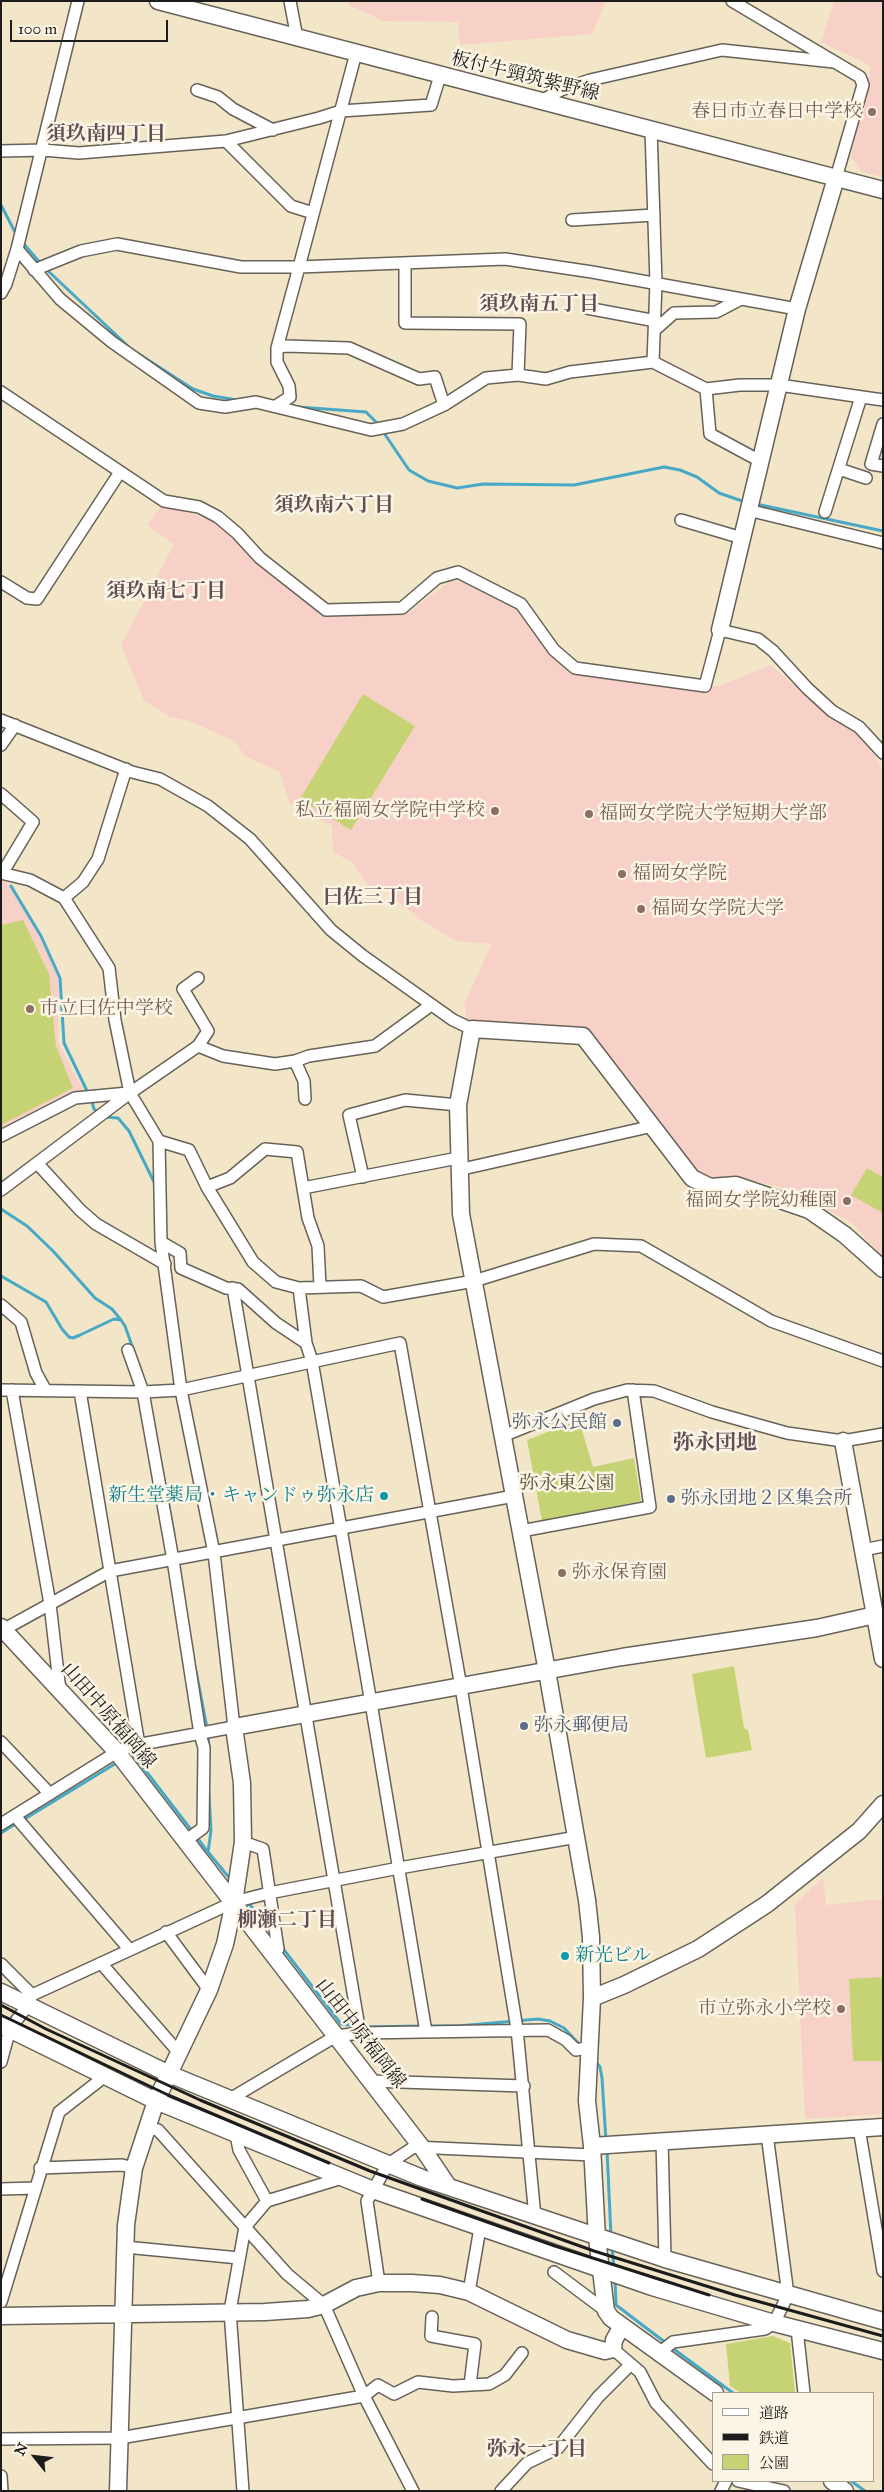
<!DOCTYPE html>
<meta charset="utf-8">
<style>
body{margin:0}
#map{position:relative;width:884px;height:2492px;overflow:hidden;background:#f2e5c8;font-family:"IM FELL Great Primer","Noto Serif JP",serif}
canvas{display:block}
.frame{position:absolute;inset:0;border:2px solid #1c1c1c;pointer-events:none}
.legend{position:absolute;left:712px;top:2392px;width:162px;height:90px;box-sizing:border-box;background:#fcf5e5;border:1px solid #a29e95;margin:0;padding:6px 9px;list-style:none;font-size:15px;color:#1c1c1c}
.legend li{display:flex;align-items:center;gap:10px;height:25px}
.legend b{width:25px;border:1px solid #a29e95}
.north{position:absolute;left:10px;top:2432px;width:50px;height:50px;-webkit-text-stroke:4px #fcf5e5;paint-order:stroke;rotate:299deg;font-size:14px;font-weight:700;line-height:20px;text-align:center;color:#1c1c1c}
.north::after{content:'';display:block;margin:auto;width:18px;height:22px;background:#1c1c1c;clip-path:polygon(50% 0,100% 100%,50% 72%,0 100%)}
.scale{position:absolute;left:10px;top:20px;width:158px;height:22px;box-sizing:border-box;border:2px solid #1c1c1c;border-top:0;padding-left:6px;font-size:15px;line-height:18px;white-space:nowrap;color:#1c1c1c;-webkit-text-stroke:4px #fcf5e5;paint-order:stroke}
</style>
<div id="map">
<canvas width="884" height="2492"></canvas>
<div class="frame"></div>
<ul class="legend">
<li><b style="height:6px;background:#fff"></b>道路</li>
<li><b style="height:6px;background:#1c1c1c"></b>鉄道</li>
<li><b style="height:14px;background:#c6d374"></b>公園</li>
</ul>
<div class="north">N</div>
<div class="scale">100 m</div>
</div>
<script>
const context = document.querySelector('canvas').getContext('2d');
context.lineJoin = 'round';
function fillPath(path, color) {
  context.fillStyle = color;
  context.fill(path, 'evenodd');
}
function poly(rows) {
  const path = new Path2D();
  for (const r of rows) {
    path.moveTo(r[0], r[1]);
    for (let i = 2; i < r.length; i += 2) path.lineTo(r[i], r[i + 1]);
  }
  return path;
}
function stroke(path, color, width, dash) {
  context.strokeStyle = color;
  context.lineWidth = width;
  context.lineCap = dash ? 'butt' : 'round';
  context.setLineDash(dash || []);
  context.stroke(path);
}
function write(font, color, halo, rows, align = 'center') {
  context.font = font + ' "IM FELL Great Primer","Noto Serif JP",serif';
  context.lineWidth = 5;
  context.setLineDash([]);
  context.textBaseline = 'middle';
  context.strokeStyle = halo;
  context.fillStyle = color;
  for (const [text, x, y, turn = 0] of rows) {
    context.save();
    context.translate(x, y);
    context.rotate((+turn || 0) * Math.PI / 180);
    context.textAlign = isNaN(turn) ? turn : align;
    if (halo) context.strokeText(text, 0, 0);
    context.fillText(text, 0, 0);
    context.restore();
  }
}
const built = poly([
 [348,1,606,1,592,34,460,45,458,22,384,21,349,5],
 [834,1,883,1,883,177,862,172,851,157,871,66,821,42],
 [162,505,208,519,233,534,326,613,408,613,450,581,472,583,517,608,562,664,580,675,684,687,720,686,770,665,836,719,863,736,883,771,883,1257,851,1222,784,1188,743,1179,698,1176,584,1030,468,1022,464,1004,492,944,456,941,419,919,381,887,370,887,352,862,333,852,332,826,289,803,280,772,245,756,234,741,190,721,168,716,144,700,121,645,174,544,147,525],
 [1,877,3,877,28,912,59,977,58,1042,84,1092,1,1131],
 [823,1878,826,1905,883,1899,883,2114,805,2119,795,1904]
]);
const green = poly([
 [363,694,415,726,351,830,300,799],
 [23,920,49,974,56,1046,73,1088,1,1125,1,925],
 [867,1168,883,1177,883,1213,851,1195],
 [579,1420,593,1467,634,1458,641,1501,542,1521,527,1440],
 [734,1666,744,1728,748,1730,752,1750,706,1758,692,1674],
 [883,1977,883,2061,853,2061,849,1979],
 [773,2336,790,2343,795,2393,741,2393,730,2386,726,2344]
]);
const stream = poly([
 [1,205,17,236],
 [23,243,42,265],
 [46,269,131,349,193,389,213,396,237,400],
 [298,407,366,412,379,425],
 [382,430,409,470,428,481,457,488,483,484,574,485,664,467,680,470,697,477,719,493,745,502],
 [756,504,883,531],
 [11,886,41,936,60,978,64,1043,88,1093],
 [91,1098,94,1109,100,1114],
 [105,1117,118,1118,129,1131,155,1184],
 [1,1209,27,1226,53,1251,95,1298,112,1309,121,1320],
 [1,1276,46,1302,62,1329,69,1337,73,1338,80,1335,114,1319,121,1320,125,1326,142,1374],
 [162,1469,174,1534],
 [196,1671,207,1728],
 [208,1735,209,1748],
 [127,1756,132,1753,192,1831],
 [209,1794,211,1831,208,1852,231,1880],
 [23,1820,118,1762],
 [1,1833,17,1823],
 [196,1836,207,1851],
 [247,1901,272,1933],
 [281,1946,341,2024,356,2026],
 [427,2026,458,2026,538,2019,550,2021,564,2028,581,2046],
 [362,2027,421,2026],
 [596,2062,600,2067,602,2078,606,2141],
 [607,2150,611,2236],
 [612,2247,614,2268],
 [615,2279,616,2305,666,2343],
 [671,2347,733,2393],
 [851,2481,865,2491]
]);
const street = poly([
 [290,1,297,38],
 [732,1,860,77,863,85,836,178],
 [197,90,218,97,233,109,273,130],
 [541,101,561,90,590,80,722,50,834,62],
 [651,129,656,283,653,362],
 [226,141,291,206,313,213],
 [1,151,43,150,79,153,226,141,319,118,341,111,431,105,440,76],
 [572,220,654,215],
 [17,249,60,299,112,342,199,403,225,407,256,402,371,430,403,424,444,405,486,378,518,375,546,379,570,372,653,362,706,389,740,385,779,385,883,400],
 [405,264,405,323,520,324,518,375],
 [34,270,81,251,117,244,241,267,299,267,356,53],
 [1,293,6,284,17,249,78,1],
 [587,308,656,321],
 [656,329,674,313,716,312,741,299],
 [277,348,286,346,349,348,419,379,435,377,444,405],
 [706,389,710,434,760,461],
 [1,392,164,501,199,507,218,517,237,533,260,558,326,610,402,608,437,578,458,572,521,604,554,650,575,668,705,686,720,630,758,639,773,651,807,688,832,711,859,727,883,753],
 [276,406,290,397,289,386,277,362,277,348,299,267,505,259,592,272,797,309],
 [883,424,871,464,883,466],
 [839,469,866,478],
 [748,510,883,543],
 [825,512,861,397],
 [681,520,742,538],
 [1,582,27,598,37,599,120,472],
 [1,720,132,772,160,779,208,806,250,839,331,930,363,956,453,1020,472,1029],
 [1,745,15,725],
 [1,794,33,822,3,872],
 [1,873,30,880,64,898,109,968,115,1020,130,1093,159,1141,161,1242,180,1253,181,1268,226,1288,238,1289,276,1323,306,1343,312,1361,371,1703,426,2032],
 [64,898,83,882,98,859,126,769],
 [198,1046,223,1056,275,1064,295,1061,309,1056,375,1046,431,1005],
 [295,1061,304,1081,305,1099],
 [1,1136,75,1098,128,1093],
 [159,1141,189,1150,207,1187,253,1262,276,1282,299,1288,361,1286,383,1297,474,1281,594,1244,641,1246,771,1321,883,1361],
 [458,1170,653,1126],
 [363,1177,349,1115,405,1100,458,1105],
 [207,1187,230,1178,265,1149,297,1152,308,1218,318,1246,320,1286],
 [303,1188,458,1158],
 [1,1190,37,1163],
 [165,1264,96,1224,80,1210,37,1163,130,1093,198,1046,208,1031,183,989,198,978],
 [233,1288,360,2033],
 [299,1288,306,1343],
 [1,1305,21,1322,36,1373,46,1391],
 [128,1350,143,1392,173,1560,200,1734,204,1748,203,1828,185,1841],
 [1,1390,143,1392,181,1390,400,1343,461,1687,517,2029,535,2217],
 [12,1390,50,1604,60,1691],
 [80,1391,139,1745],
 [503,1436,594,1399,627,1390,654,1391,712,1412,787,1433,843,1441,883,1434],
 [521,1531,650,1507,633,1390],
 [863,1550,883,1546],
 [1,1631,110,1571,514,1496],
 [1,1742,50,1794],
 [15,1816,129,1949],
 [1,1824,117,1752,131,1746,234,1727,214,1553,181,1390,161,1242],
 [243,1842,263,1849,278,1949,274,1956],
 [166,1932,209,1990],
 [101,1963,180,2054],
 [1,1964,32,1995,28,2005,10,2029,1,2062],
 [32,1995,234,1902,269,1893,399,1868,577,1837],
 [370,2081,524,2086],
 [230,2099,336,2036,360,2033,548,2030,566,2040,576,2050,590,2047],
 [147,2128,158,2130,287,2274,324,2305,364,2396,413,2491],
 [859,2128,883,2271],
 [236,2135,239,2150,267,2201,245,2227,230,2311,243,2491],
 [662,2140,665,2259],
 [40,2168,122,2165,134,2168],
 [1,2189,35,2188],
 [267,2201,342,2178],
 [125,2247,239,2258],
 [554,2272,606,2311],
 [379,2283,367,2201,388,2164,414,2147,593,2155],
 [469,2292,480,2228],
 [1,2302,59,2112,104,2077],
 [432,2317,431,2336,475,2344,470,2385],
 [797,2329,804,2393],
 [613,2349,640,2372,656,2403,713,2464],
 [660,2352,673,2342,765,2329,774,2323,788,2295,767,2134],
 [1,2439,120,2438,364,2396,378,2385,394,2394,418,2382,453,2386,489,2384,505,2375,522,2353],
 [1,2476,2,2491],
 [738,2481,784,2491],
 [501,2491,527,2463,558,2448,598,2397,630,2365],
 [721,2491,726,2481]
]);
const secondary = poly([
 [158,1,883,190],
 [720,630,797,309,836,178],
 [843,1441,883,1659],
 [1,1627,117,1752,423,2149,448,2186],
 [1,1992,169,2074,422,2178,665,2259,883,2321],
 [592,1998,624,1985,698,1949,767,1904,859,1831,883,1804],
 [1,2025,156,2101,373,2190,652,2287,774,2323,883,2351],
 [592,2146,883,2127],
 [1,2316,265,2312,308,2309,324,2305,356,2288,379,2283,412,2283,440,2285,469,2292,567,2340,605,2351,613,2349,614,2340,622,2326],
 [715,2393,611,2318,606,2311,597,2238,592,2146,587,2101,592,1998,591,1937,587,1900,547,1671,461,1214,458,1105,472,1029,583,1036,692,1178,710,1187,736,1185,809,1210,845,1235,883,1269],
 [832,2481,845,2491],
 [118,2491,126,2225,134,2168,156,2101,209,1990,225,1944,234,1902,243,1842,242,1783,234,1727,622,1657,817,1628,875,1615]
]);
const rail = poly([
 [1,2005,46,2029,200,2100,370,2171,594,2251,735,2295,883,2336],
 [1,2015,168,2095,329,2163],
 [422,2199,555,2246,709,2295]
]);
const markers = [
 [872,112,5,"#8d6e63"],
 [495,811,5,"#8d6e63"],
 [589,814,5,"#8d6e63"],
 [622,874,5,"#8d6e63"],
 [641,909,5,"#8d6e63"],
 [30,1009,5,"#8d6e63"],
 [847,1201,5,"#8d6e63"],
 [617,1423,5,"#5c6f8a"],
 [384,1496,5,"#0f9aa8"],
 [671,1499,5,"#5c6f8a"],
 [562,1573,5,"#8d6e63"],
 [524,1726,5,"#5c6f8a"],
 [565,1956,5,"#0f9aa8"],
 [841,2009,5,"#8d6e63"]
];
const streetNames = [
 ["板付牛頸筑紫野線",525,77,14],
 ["山田中原福岡線",108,1716,49],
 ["山田中原福岡線",360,2034,52]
];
const educationNames = [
 ["春日市立春日中学校",862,112,"right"],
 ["私立福岡女学院中学校",485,811,"right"],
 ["福岡女学院大学短期大学部",599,814],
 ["福岡女学院",632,874],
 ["福岡女学院大学",651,909],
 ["市立曰佐中学校",40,1009],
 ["福岡女学院幼稚園",837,1201,"right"],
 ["弥永保育園",572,1573],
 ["市立弥永小学校",831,2009,"right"]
];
const serviceNames = [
 ["弥永公民館",607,1423,"right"],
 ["弥永団地２区集会所",681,1499],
 ["弥永郵便局",534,1726]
];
const parkNames = [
 ["弥永東公園",567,1484]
];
const cultureNames = [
 ["新生堂薬局・キャンドゥ弥永店",374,1496],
 ["新光ビル",575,1956,"left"]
];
const neighbourhoodNames = [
 ["須玖南四丁目",106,135],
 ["須玖南五丁目",539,305],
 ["須玖南六丁目",334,506],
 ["須玖南七丁目",166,592],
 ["曰佐三丁目",373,898],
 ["柳瀬二丁目",287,1921],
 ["弥永一丁目",537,2450]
];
const quarterNames = [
 ["弥永団地",715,1444]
];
fillPath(built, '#f7d1c7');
fillPath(green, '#c6d374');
stroke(stream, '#47a9c6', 3);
stroke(street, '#676258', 14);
stroke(secondary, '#676258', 19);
stroke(street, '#fff', 11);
stroke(secondary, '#fff', 16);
stroke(rail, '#1c1c1c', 3);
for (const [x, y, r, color] of markers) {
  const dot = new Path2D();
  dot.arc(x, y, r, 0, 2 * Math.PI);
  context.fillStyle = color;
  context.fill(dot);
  stroke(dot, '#fcf5e5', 2);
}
write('19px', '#1c1c1c', '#fcf5e5', streetNames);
write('19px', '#785e54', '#fcf5e5', educationNames, 'left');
write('19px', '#4e5e75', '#fcf5e5', serviceNames, 'left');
write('19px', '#4f5336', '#fcf5e5', parkNames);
write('19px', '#0d838f', '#fcf5e5', cultureNames, 'right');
write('bold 20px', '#614f55', '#fcf5e5', neighbourhoodNames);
write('bold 21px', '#614f55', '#fcf5e5', quarterNames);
</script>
